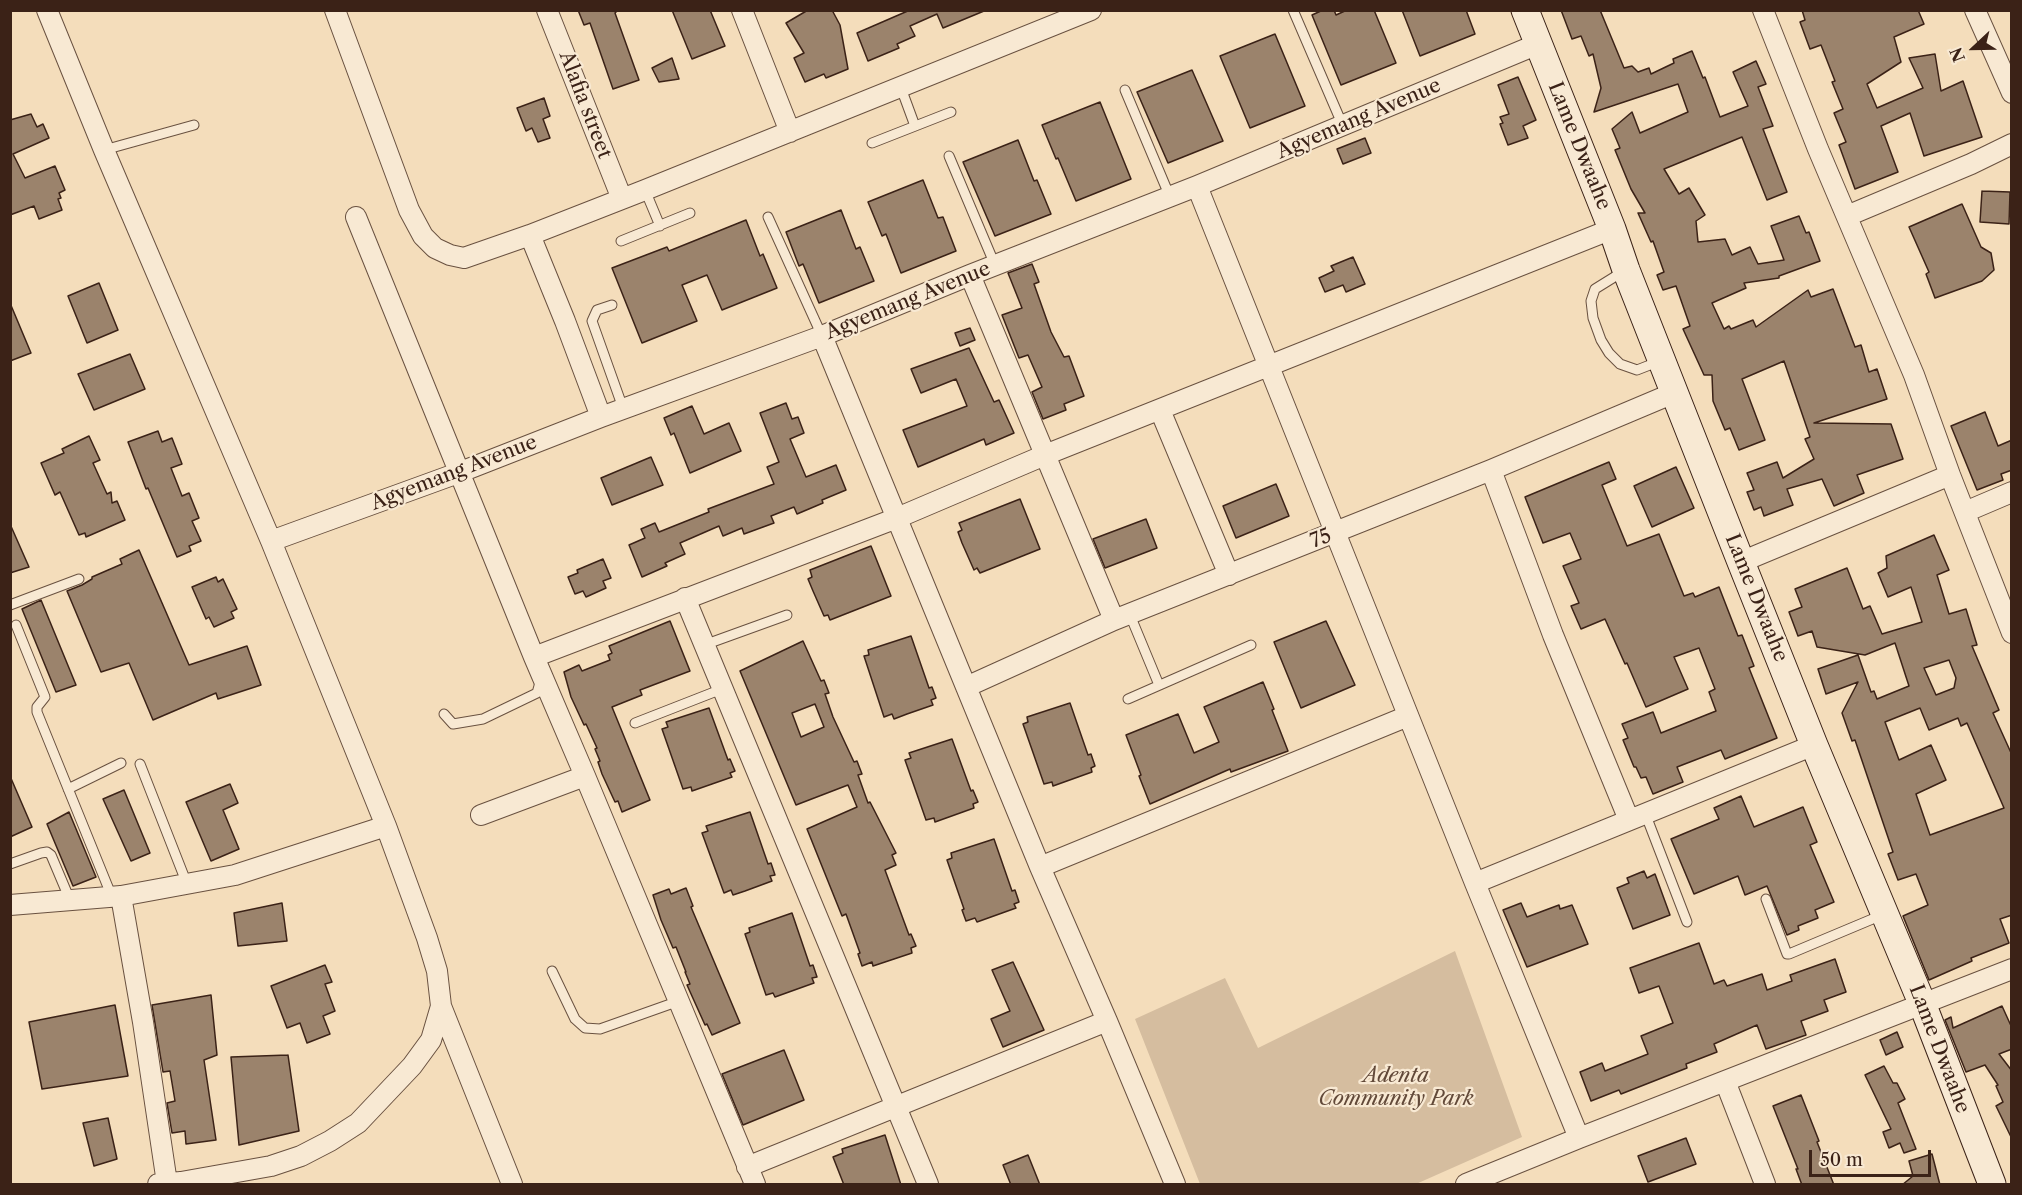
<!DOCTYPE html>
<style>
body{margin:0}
#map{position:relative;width:2022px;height:1195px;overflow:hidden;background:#f4ddbb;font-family:"Libre Caslon Text",serif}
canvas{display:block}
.frame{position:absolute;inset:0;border:12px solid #3b2217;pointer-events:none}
.north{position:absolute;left:1944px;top:18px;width:60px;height:60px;-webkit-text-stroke:4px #f8e9d3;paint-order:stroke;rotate:248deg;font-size:16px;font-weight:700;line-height:24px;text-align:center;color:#3b2217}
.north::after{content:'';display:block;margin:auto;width:21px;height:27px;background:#3b2217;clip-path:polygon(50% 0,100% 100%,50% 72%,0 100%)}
.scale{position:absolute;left:1809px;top:1150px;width:122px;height:27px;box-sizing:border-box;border:3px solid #3b2217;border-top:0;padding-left:8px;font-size:18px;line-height:21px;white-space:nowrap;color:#3b2217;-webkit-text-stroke:4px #f8e9d3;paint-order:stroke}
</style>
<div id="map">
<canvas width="2022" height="1195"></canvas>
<div class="frame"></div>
<div class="north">N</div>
<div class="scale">50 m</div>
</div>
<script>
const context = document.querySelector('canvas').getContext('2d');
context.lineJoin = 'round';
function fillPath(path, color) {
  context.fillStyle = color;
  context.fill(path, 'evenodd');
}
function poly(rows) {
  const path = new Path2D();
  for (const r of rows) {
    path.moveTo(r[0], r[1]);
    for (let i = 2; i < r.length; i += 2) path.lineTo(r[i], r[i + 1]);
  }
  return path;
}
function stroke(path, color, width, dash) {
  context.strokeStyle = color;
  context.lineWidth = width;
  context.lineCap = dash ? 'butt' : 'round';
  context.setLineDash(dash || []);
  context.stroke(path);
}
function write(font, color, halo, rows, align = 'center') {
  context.font = font + ' "Libre Caslon Text",serif';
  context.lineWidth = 4.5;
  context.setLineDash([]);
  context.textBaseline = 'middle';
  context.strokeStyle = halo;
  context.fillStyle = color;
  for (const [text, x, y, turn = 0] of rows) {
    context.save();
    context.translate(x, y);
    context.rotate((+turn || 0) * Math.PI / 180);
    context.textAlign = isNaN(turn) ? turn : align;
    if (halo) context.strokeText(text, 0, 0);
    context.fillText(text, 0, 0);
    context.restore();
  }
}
const green = poly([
 [1455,951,1522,1137,1416,1184,1200,1184,1135,1019,1225,978,1258,1048]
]);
const building = poly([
 [578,10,618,10,615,13,639,80,613,89,590,23,584,25,578,10],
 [672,10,710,10,725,46,692,59,672,10],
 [808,10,832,10,840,25,848,69,826,78,824,74,805,82,794,58,804,53,786,23,808,10],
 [910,10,984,10,984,11,943,28,937,14,910,26,915,36,897,44,899,48,868,61,857,33,910,10],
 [1323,10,1334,10,1336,15,1347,10,1374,10,1396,63,1341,85,1312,15,1323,10],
 [1402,10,1466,10,1475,34,1420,56,1402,10],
 [1561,10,1600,10,1624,68,1632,66,1638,72,1649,68,1651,74,1674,63,1673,59,1692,51,1703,78,1705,77,1720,117,1748,106,1733,72,1756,61,1766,84,1758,87,1773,126,1763,129,1787,192,1767,200,1742,137,1664,169,1679,194,1689,188,1705,215,1696,221,1698,242,1725,239,1732,255,1750,247,1758,264,1784,260,1771,226,1799,216,1806,233,1809,232,1820,261,1779,276,1779,278,1744,283,1746,288,1712,303,1724,329,1729,326,1731,329,1753,320,1756,327,1808,290,1811,297,1833,289,1855,347,1861,345,1869,372,1877,369,1887,399,1814,423,1891,424,1903,459,1857,475,1864,493,1834,506,1822,479,1787,489,1793,505,1764,516,1761,507,1754,510,1747,492,1754,490,1747,473,1777,462,1783,478,1814,459,1805,439,1810,437,1784,361,1742,379,1765,440,1739,450,1730,428,1725,430,1713,401,1712,375,1704,375,1683,329,1690,326,1676,286,1663,290,1657,275,1664,272,1653,241,1651,242,1638,213,1645,213,1631,189,1615,150,1620,148,1612,129,1632,112,1640,133,1688,112,1678,84,1594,112,1601,88,1593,54,1589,56,1581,36,1572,39,1561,10],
 [1802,10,1918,10,1924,24,1894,37,1901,62,1867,84,1877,108,1923,88,1909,58,1935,54,1941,91,1963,81,1982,137,1924,156,1910,113,1881,126,1898,172,1855,189,1839,145,1846,142,1834,113,1843,109,1832,82,1835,81,1821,45,1810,49,1800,22,1805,20,1802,10],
 [1275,34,1305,106,1250,128,1220,56,1275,34],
 [672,58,679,79,659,82,652,68,672,58],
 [1192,70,1223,141,1168,163,1137,92,1192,70],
 [1518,77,1536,120,1523,126,1528,138,1508,145,1500,124,1503,123,1500,117,1509,114,1498,85,1518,77],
 [544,98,550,116,543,119,550,138,538,142,532,128,526,131,517,108,544,98],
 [1100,102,1131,179,1076,201,1058,158,1056,159,1042,125,1100,102],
 [31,114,37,127,43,124,49,138,13,154,25,178,55,166,65,190,59,193,61,198,58,199,62,210,39,219,34,206,10,215,10,120,31,114],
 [1365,138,1371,153,1343,164,1337,149,1365,138],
 [1018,140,1034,181,1037,180,1051,214,995,236,963,162,1018,140],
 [923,180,938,218,943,217,956,251,901,273,886,234,882,236,868,202,923,180],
 [1982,191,2010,192,2009,224,1980,222,1982,191],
 [1962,204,1981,247,1991,253,1994,270,1982,281,1935,298,1926,274,1929,272,1909,227,1962,204],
 [841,210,856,249,860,247,874,281,819,303,803,264,799,266,786,232,841,210],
 [746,220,760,256,763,254,777,288,722,310,707,275,682,285,697,321,642,343,612,268,667,247,669,251,746,220],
 [1353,257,1365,284,1346,292,1343,285,1325,292,1319,278,1334,271,1331,266,1353,257],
 [1032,264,1039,282,1034,284,1051,332,1064,357,1069,356,1084,396,1064,404,1066,410,1043,419,1032,392,1042,387,1028,355,1019,358,1002,315,1022,308,1008,273,1032,264],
 [99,283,118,330,87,343,68,296,99,283],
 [10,303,31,353,10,361,10,303],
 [970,328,975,340,960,346,955,333,970,328],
 [969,348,994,402,999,400,1014,433,986,445,984,439,918,467,903,430,967,406,956,379,921,393,911,369,969,348],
 [130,354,145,389,94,410,78,374,130,354],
 [786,403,792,419,798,417,804,433,790,439,806,477,836,465,846,490,822,500,823,503,797,514,794,507,771,516,774,523,744,534,742,528,723,536,719,526,680,543,685,554,665,563,667,566,642,577,629,545,645,538,641,529,655,523,659,532,709,512,708,509,774,484,767,467,779,462,760,413,786,403],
 [692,406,704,434,729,423,741,451,690,473,674,433,671,435,664,418,692,406],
 [1985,412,1998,446,2012,440,2012,470,2001,474,2003,480,1977,490,1951,426,1985,412],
 [158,431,162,442,172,438,182,464,171,468,182,496,189,493,199,518,192,521,201,541,189,546,191,551,177,557,148,488,146,489,128,442,158,431],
 [89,436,100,460,93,463,107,494,111,492,112,503,117,501,125,520,86,537,85,533,79,535,60,492,55,495,41,463,64,453,62,449,89,436],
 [651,457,663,485,612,505,601,478,651,457],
 [1609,462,1616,479,1602,485,1627,546,1659,534,1684,596,1693,593,1695,597,1719,587,1738,636,1742,635,1754,666,1749,668,1777,738,1725,759,1721,750,1677,767,1683,782,1653,794,1646,777,1641,778,1636,767,1634,767,1623,740,1628,738,1622,724,1653,712,1661,733,1716,711,1709,692,1715,689,1699,648,1674,657,1688,689,1646,707,1627,663,1625,664,1605,619,1581,629,1571,606,1579,603,1563,566,1581,559,1570,533,1543,543,1525,497,1609,462],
 [1676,467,1694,508,1652,527,1634,486,1676,467],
 [1276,484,1289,516,1236,538,1223,506,1276,484],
 [1020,499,1040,549,980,573,977,568,974,570,962,543,958,532,962,530,959,523,1020,499],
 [1146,519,1157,548,1105,568,1093,539,1146,519],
 [10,524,29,567,10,573,10,524],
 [1934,535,1949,570,1937,575,1949,614,1966,609,1977,645,1972,646,1999,710,1993,713,2012,755,2012,915,2000,919,2009,943,1971,958,1972,961,1929,980,1903,916,1928,905,1916,874,1898,880,1888,854,1893,852,1855,740,1852,741,1842,713,1858,682,1826,694,1818,669,1858,655,1871,692,1874,691,1877,699,1909,686,1895,643,1865,655,1817,647,1812,631,1798,636,1789,612,1802,607,1795,589,1847,568,1863,609,1870,606,1882,634,1922,622,1911,587,1888,597,1878,573,1887,568,1886,556,1934,535],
 [1949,660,1956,678,1954,688,1936,695,1924,668,1949,660],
 [1920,708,1929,730,1958,718,1961,726,1967,723,2004,808,1930,835,1916,794,1946,780,1931,745,1899,760,1885,722,1920,708],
 [871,546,891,596,830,620,828,615,824,616,813,591,808,579,812,577,810,570,871,546],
 [139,550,189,665,247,646,261,685,218,699,216,693,153,720,129,663,101,672,67,591,82,585,92,579,92,577,122,564,120,559,139,550],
 [603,559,611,578,603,581,606,588,586,597,583,591,575,594,568,577,578,573,577,570,603,559],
 [216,577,218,582,223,579,237,609,231,612,234,618,214,627,209,617,206,619,192,587,216,577],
 [41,600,76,685,56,692,22,609,41,600],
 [670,621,690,671,640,690,642,695,612,707,650,800,622,812,618,801,615,802,602,774,598,762,600,761,595,749,597,748,586,724,584,725,571,697,564,672,579,665,582,671,610,660,608,655,612,653,609,646,670,621],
 [1326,621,1355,685,1301,708,1274,642,1326,621],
 [911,636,929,688,932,687,936,698,931,700,933,705,907,714,894,719,892,714,884,717,864,656,869,655,868,650,911,636],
 [803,641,821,681,824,680,829,693,825,694,833,717,854,762,857,761,862,774,858,775,868,803,870,802,896,853,892,855,896,865,885,870,909,935,911,934,916,946,911,948,912,953,873,966,872,962,862,966,858,954,860,953,846,914,842,916,807,829,857,807,848,785,796,805,740,671,803,641],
 [815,704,824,727,801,737,792,713,815,704],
 [1263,682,1274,709,1272,710,1288,751,1231,772,1230,769,1150,804,1139,776,1141,775,1126,735,1178,714,1194,753,1219,742,1204,707,1263,682],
 [1070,703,1088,755,1091,754,1095,766,1091,768,1092,772,1053,786,1052,782,1044,784,1023,724,1028,722,1027,717,1070,703],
 [709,708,728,760,730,759,735,771,730,773,732,777,692,791,691,787,683,789,662,729,668,727,666,722,709,708],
 [952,739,971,791,973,790,978,802,973,804,974,808,935,822,934,818,926,820,905,760,911,758,909,753,952,739],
 [10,776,32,827,10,837,10,776],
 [230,784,238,803,223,810,239,849,211,861,186,802,230,784],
 [124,790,150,853,131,861,103,799,124,790],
 [1741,796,1754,827,1803,807,1817,842,1810,845,1834,902,1815,910,1818,918,1798,926,1799,930,1787,935,1767,886,1745,895,1738,876,1694,894,1671,839,1719,819,1714,808,1741,796],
 [69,812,96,877,73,886,47,824,69,812],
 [750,812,768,864,771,863,775,875,770,876,772,881,745,891,733,895,731,890,724,893,702,833,708,831,706,826,750,812],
 [994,839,1012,891,1015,890,1019,902,1014,904,1016,908,977,922,975,918,966,921,962,910,964,909,947,860,952,858,951,853,994,839],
 [1644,871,1647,878,1655,874,1670,915,1633,929,1617,888,1629,883,1627,878,1644,871],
 [686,888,693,906,691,907,740,1023,712,1035,707,1024,705,1025,687,985,690,984,685,972,686,972,676,947,673,948,661,920,653,895,669,889,671,894,686,888],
 [282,903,287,941,238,946,234,913,282,903],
 [1521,903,1527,917,1559,905,1560,909,1572,905,1588,944,1527,967,1503,910,1521,903],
 [792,913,810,966,813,965,817,977,812,978,814,983,775,997,773,993,766,995,745,934,750,932,749,928,792,913],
 [1699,943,1714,984,1724,980,1727,986,1762,974,1767,990,1792,981,1790,975,1835,959,1846,992,1824,1000,1828,1011,1801,1021,1806,1035,1766,1049,1757,1025,1714,1044,1717,1052,1686,1064,1687,1068,1621,1094,1619,1090,1591,1101,1580,1072,1602,1063,1605,1071,1648,1054,1641,1036,1673,1023,1659,986,1639,993,1630,968,1699,943],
 [1013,962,1044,1030,1003,1047,991,1019,1010,1011,992,970,1013,962],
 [325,965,332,982,325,984,335,1011,323,1016,330,1034,307,1043,300,1023,287,1028,271,986,325,965],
 [211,995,217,1055,204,1060,216,1140,186,1144,185,1131,172,1133,167,1103,175,1101,170,1071,163,1072,152,1005,211,995],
 [115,1005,128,1076,42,1089,29,1022,115,1005],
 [2002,1006,2012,1028,2012,1049,1999,1054,2012,1071,2012,1139,1996,1106,2003,1102,1996,1086,1998,1085,1985,1065,1966,1072,1945,1020,1951,1017,1953,1028,2002,1006],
 [1897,1032,1903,1047,1886,1055,1880,1040,1897,1032],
 [784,1050,804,1100,743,1125,722,1074,784,1050],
 [288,1055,299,1131,239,1145,231,1057,288,1055],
 [1884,1066,1893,1083,1897,1083,1905,1099,1898,1103,1916,1149,1904,1153,1900,1143,1889,1148,1883,1132,1891,1129,1865,1075,1884,1066],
 [1801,1095,1819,1141,1817,1142,1834,1185,1802,1185,1796,1169,1798,1169,1773,1106,1801,1095],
 [108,1118,117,1159,94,1166,83,1123,108,1118],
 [885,1135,901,1185,844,1185,833,1157,843,1153,842,1149,885,1135],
 [1686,1138,1696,1164,1648,1182,1638,1156,1686,1138],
 [1932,1154,1940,1185,1902,1185,1913,1176,1909,1161,1932,1154],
 [1028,1155,1040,1185,1011,1185,1003,1165,1028,1155]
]);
const lane = poly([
 [1293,10,1343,126],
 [901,88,915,126],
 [1125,90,1170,197],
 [872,143,951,112],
 [104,150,194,125],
 [949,156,995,265],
 [645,190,660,226],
 [768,217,822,336],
 [621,241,690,213],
 [1624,271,1595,289,1591,301,1593,318,1601,340,1609,353,1620,364,1637,370,1660,361],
 [612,305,597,310,592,321,623,408],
 [10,605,79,579],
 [1130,615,1159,685],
 [16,625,45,697,37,707,37,712,112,897],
 [704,645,787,615],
 [1128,699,1251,645],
 [444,714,453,724,483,719,537,693,541,679],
 [635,723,722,689],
 [140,764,187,884],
 [68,789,121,763],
 [1645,813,1687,922],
 [10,864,41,853,47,852,51,855,70,900],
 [1766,899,1787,954,1789,954,1882,915],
 [552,971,575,1019,585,1028,600,1029,679,1001]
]);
const street = poly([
 [47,10,104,150,271,541,386,826,427,938,437,971,441,1006,431,1040,412,1066,358,1123,330,1141,301,1156,271,1166,181,1182,158,1184],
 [335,10,409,210,423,236,435,248,450,255,464,258,530,235,645,190,1091,10],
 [547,10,622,199],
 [742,10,790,132],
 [1763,10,1818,149,1914,375,1950,475,2012,633],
 [1975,10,2012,93],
 [1197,186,1475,883,1579,1138],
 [1847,216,1971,164,2012,144],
 [356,217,534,657,585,776,755,1184],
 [530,235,565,321,601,417],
 [970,275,1114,620],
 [822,336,1040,867,1107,1021,1175,1184],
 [1160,410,1229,575],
 [1491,470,1553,635,1629,820],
 [1965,512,2012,492],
 [271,541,458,473,601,417,822,336,970,275,1197,186,1538,44],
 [1741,562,1950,475],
 [685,598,928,1184],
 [534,657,897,518,1045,455,1612,229],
 [966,687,1114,620,1491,470,1676,392],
 [481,815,585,776],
 [1040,867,1408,716],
 [1475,883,1814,745],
 [121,896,143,1022,167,1183],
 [10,905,121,896,235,875,386,826],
 [441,1006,512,1184],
 [1725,1081,1765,1184],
 [747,1167,1107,1021],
 [1466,1184,1579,1138,2012,969]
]);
const secondary = poly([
 [1525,10,1612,229,1626,270,1741,562,1814,745,1922,1003,1992,1184]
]);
const streetNames = [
 ["Alafia street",585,105,69],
 ["Agyemang Avenue",1359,119,-23],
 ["Lame Dwaahe",1579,146,68],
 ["Agyemang Avenue",908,301,-22],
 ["Agyemang Avenue",454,473,-21],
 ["75",1321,539,-21],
 ["Lame Dwaahe",1756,598,68],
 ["Lame Dwaahe",1939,1049,69]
];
const parkNames = [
 ["Adenta",1396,1076],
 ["Community Park",1396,1099]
];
fillPath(green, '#d5bd9f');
fillPath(building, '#9b836c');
stroke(building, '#3b2217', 1.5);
stroke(lane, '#695140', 11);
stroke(street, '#695140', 22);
stroke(secondary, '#3b2217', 29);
stroke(lane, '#f8e9d3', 9);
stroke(street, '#f8e9d3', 20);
stroke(secondary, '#f8e9d3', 27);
write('20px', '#3b2217', '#f8e9d3', streetNames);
write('italic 20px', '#624939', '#f8e9d3', parkNames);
</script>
